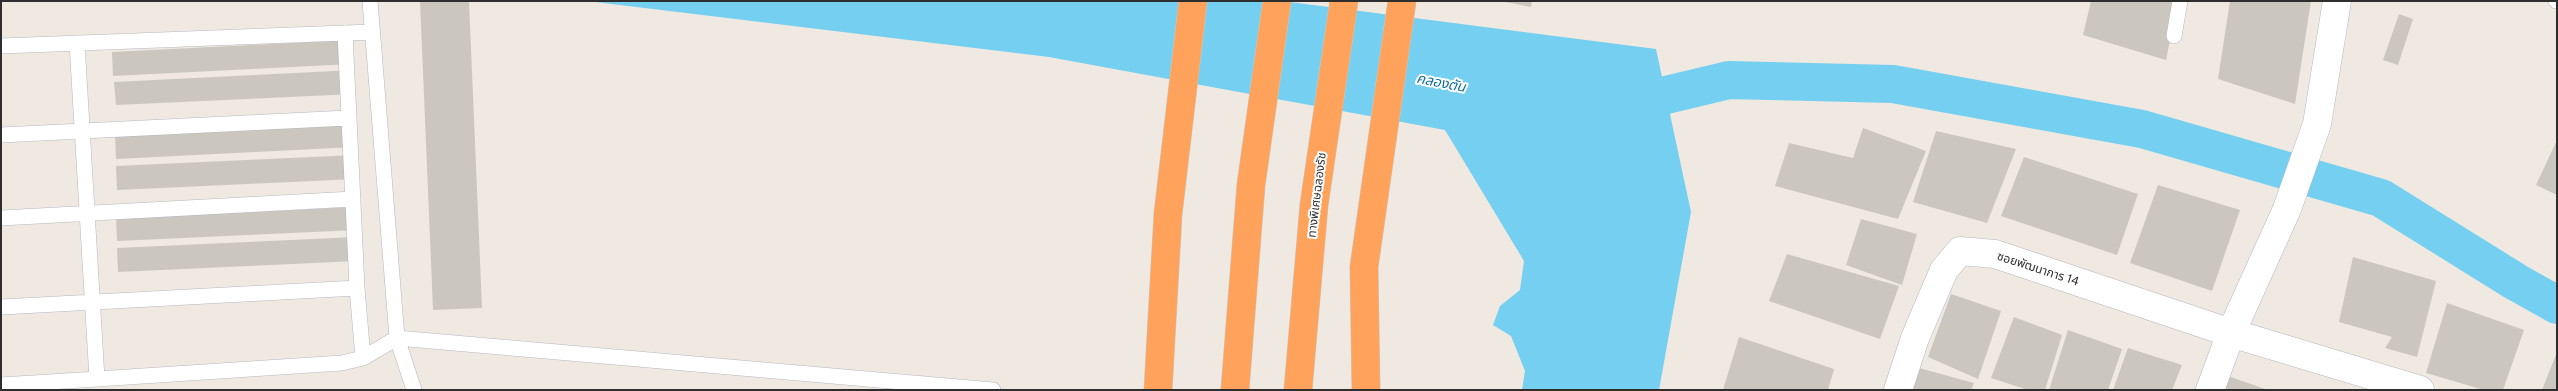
<!DOCTYPE html>
<meta charset="utf-8">
<style>
body{margin:0}
#map{position:relative;width:2558px;height:391px;overflow:hidden;background:#efe9e1;font-family:"Public Sans",sans-serif}
canvas{display:block}
.frame{position:absolute;inset:0;border:2px solid #2e2e2e;pointer-events:none}
</style>
<div id="map">
<canvas width="2558" height="391"></canvas>
<div class="frame"></div>
</div>
<script>
const context = document.querySelector('canvas').getContext('2d');
context.lineJoin = 'round';
function fillPath(path, color) {
  context.fillStyle = color;
  context.fill(path, 'evenodd');
}
function poly(rows) {
  const path = new Path2D();
  for (const r of rows) {
    path.moveTo(r[0], r[1]);
    for (let i = 2; i < r.length; i += 2) path.lineTo(r[i], r[i + 1]);
  }
  return path;
}
function stroke(path, color, width, dash) {
  context.strokeStyle = color;
  context.lineWidth = width;
  context.lineCap = dash ? 'butt' : 'round';
  context.setLineDash(dash || []);
  context.stroke(path);
}
function write(font, color, halo, rows, align = 'center') {
  context.font = font + ' "Public Sans","Noto Sans Thai",sans-serif';
  context.lineWidth = 4;
  context.setLineDash([]);
  context.textBaseline = 'middle';
  context.strokeStyle = halo;
  context.fillStyle = color;
  for (const [text, x, y, turn = 0] of rows) {
    context.save();
    context.translate(x, y);
    context.rotate((+turn || 0) * Math.PI / 180);
    context.textAlign = isNaN(turn) ? turn : align;
    if (halo) context.strokeText(text, 0, 0);
    context.fillText(text, 0, 0);
    context.restore();
  }
}
const water = poly([
 [587,1,1282,1,1656,49,1691,212,1659,390,1522,390,1525,371,1511,336,1493,325,1500,306,1520,290,1524,261,1445,130,1049,57]
]);
const canal = poly([
 [1616,107,1729,80,1893,84,2142,129,2381,198,2516,282,2557,305]
]);
const building = poly([
 [420,1,469,1,482,308,433,310],
 [1500,1,1532,1,1531,7],
 [2091,1,2178,1,2166,60,2083,35],
 [2230,1,2311,1,2295,104,2218,79],
 [2399,14,2413,19,2398,65,2383,60],
 [351,40,352,64,113,76,112,52],
 [354,70,355,94,116,105,114,82],
 [354,124,355,147,116,159,115,135],
 [1863,128,1926,151,1898,219,1775,186,1789,143,1853,158],
 [1936,131,2016,149,1987,223,1913,202],
 [2557,140,2557,195,2536,185],
 [355,155,356,179,117,190,116,166],
 [2024,157,2138,194,2117,255,2001,216],
 [2158,185,2240,210,2212,291,2130,263],
 [355,207,357,230,117,241,116,218],
 [1861,219,1917,234,1902,285,1846,265],
 [356,237,357,261,118,272,117,248],
 [1787,254,1899,286,1880,339,1769,301],
 [2353,257,2436,281,2417,357,2385,348,2392,337,2339,322],
 [1951,294,2001,311,1978,379,1928,357],
 [2447,303,2524,330,2503,390,2484,390,2426,373],
 [2014,317,2062,335,2045,390,2028,390,1991,378],
 [2068,330,2122,349,2108,390,2049,390],
 [1739,337,1834,369,1828,390,1723,390],
 [2128,348,2182,365,2172,390,2113,390],
 [2557,352,2557,390,2542,390],
 [1919,368,1974,383,1971,390,1912,390],
 [2228,376,2265,389,2265,390,2223,390]
]);
const lane = poly([
 [370,1,397,338,414,390],
 [2556,1,2557,1],
 [345,33,357,288,363,358],
 [2174,36,2180,1],
 [77,43,97,379,342,363,363,358,397,338,993,390],
 [1,46,372,32],
 [1,135,348,118],
 [1,218,353,199],
 [1,307,357,288],
 [1,385,97,379]
]);
const street = poly([
 [1898,390,1915,338,1944,270,1960,251,1995,254,2231,333,2420,390],
 [2210,390,2231,333,2287,209,2317,124,2337,1]
]);
const highway = poly([
 [1158,390,1168,214,1193,1],
 [1235,390,1251,185,1277,1],
 [1298,390,1314,205,1344,1],
 [1366,390,1364,267,1402,1]
]);
const streetNames = [
 ["ทางพิเศษฉลองรัช",1317,195,-83],
 ["ซอยพัฒนาการ 14",2038,269,18]
];
const waterNames = [
 ["คลองตัน",1441,83,11]
];
fillPath(water, '#75cff0');
stroke(canal, '#75cff0', 38);
fillPath(building, '#cbc7bf');
stroke(lane, '#b4b7c1', 16);
stroke(street, '#b4b7c1', 29);
stroke(highway, '#c9c9c9', 29);
stroke(lane, '#fff', 15);
stroke(street, '#fff', 28);
stroke(highway, '#ffa35c', 28);
write('12px', '#2e2e2e', '#fff', streetNames);
write('italic 14px', '#0d6fa3', '#fff', waterNames);
</script>
